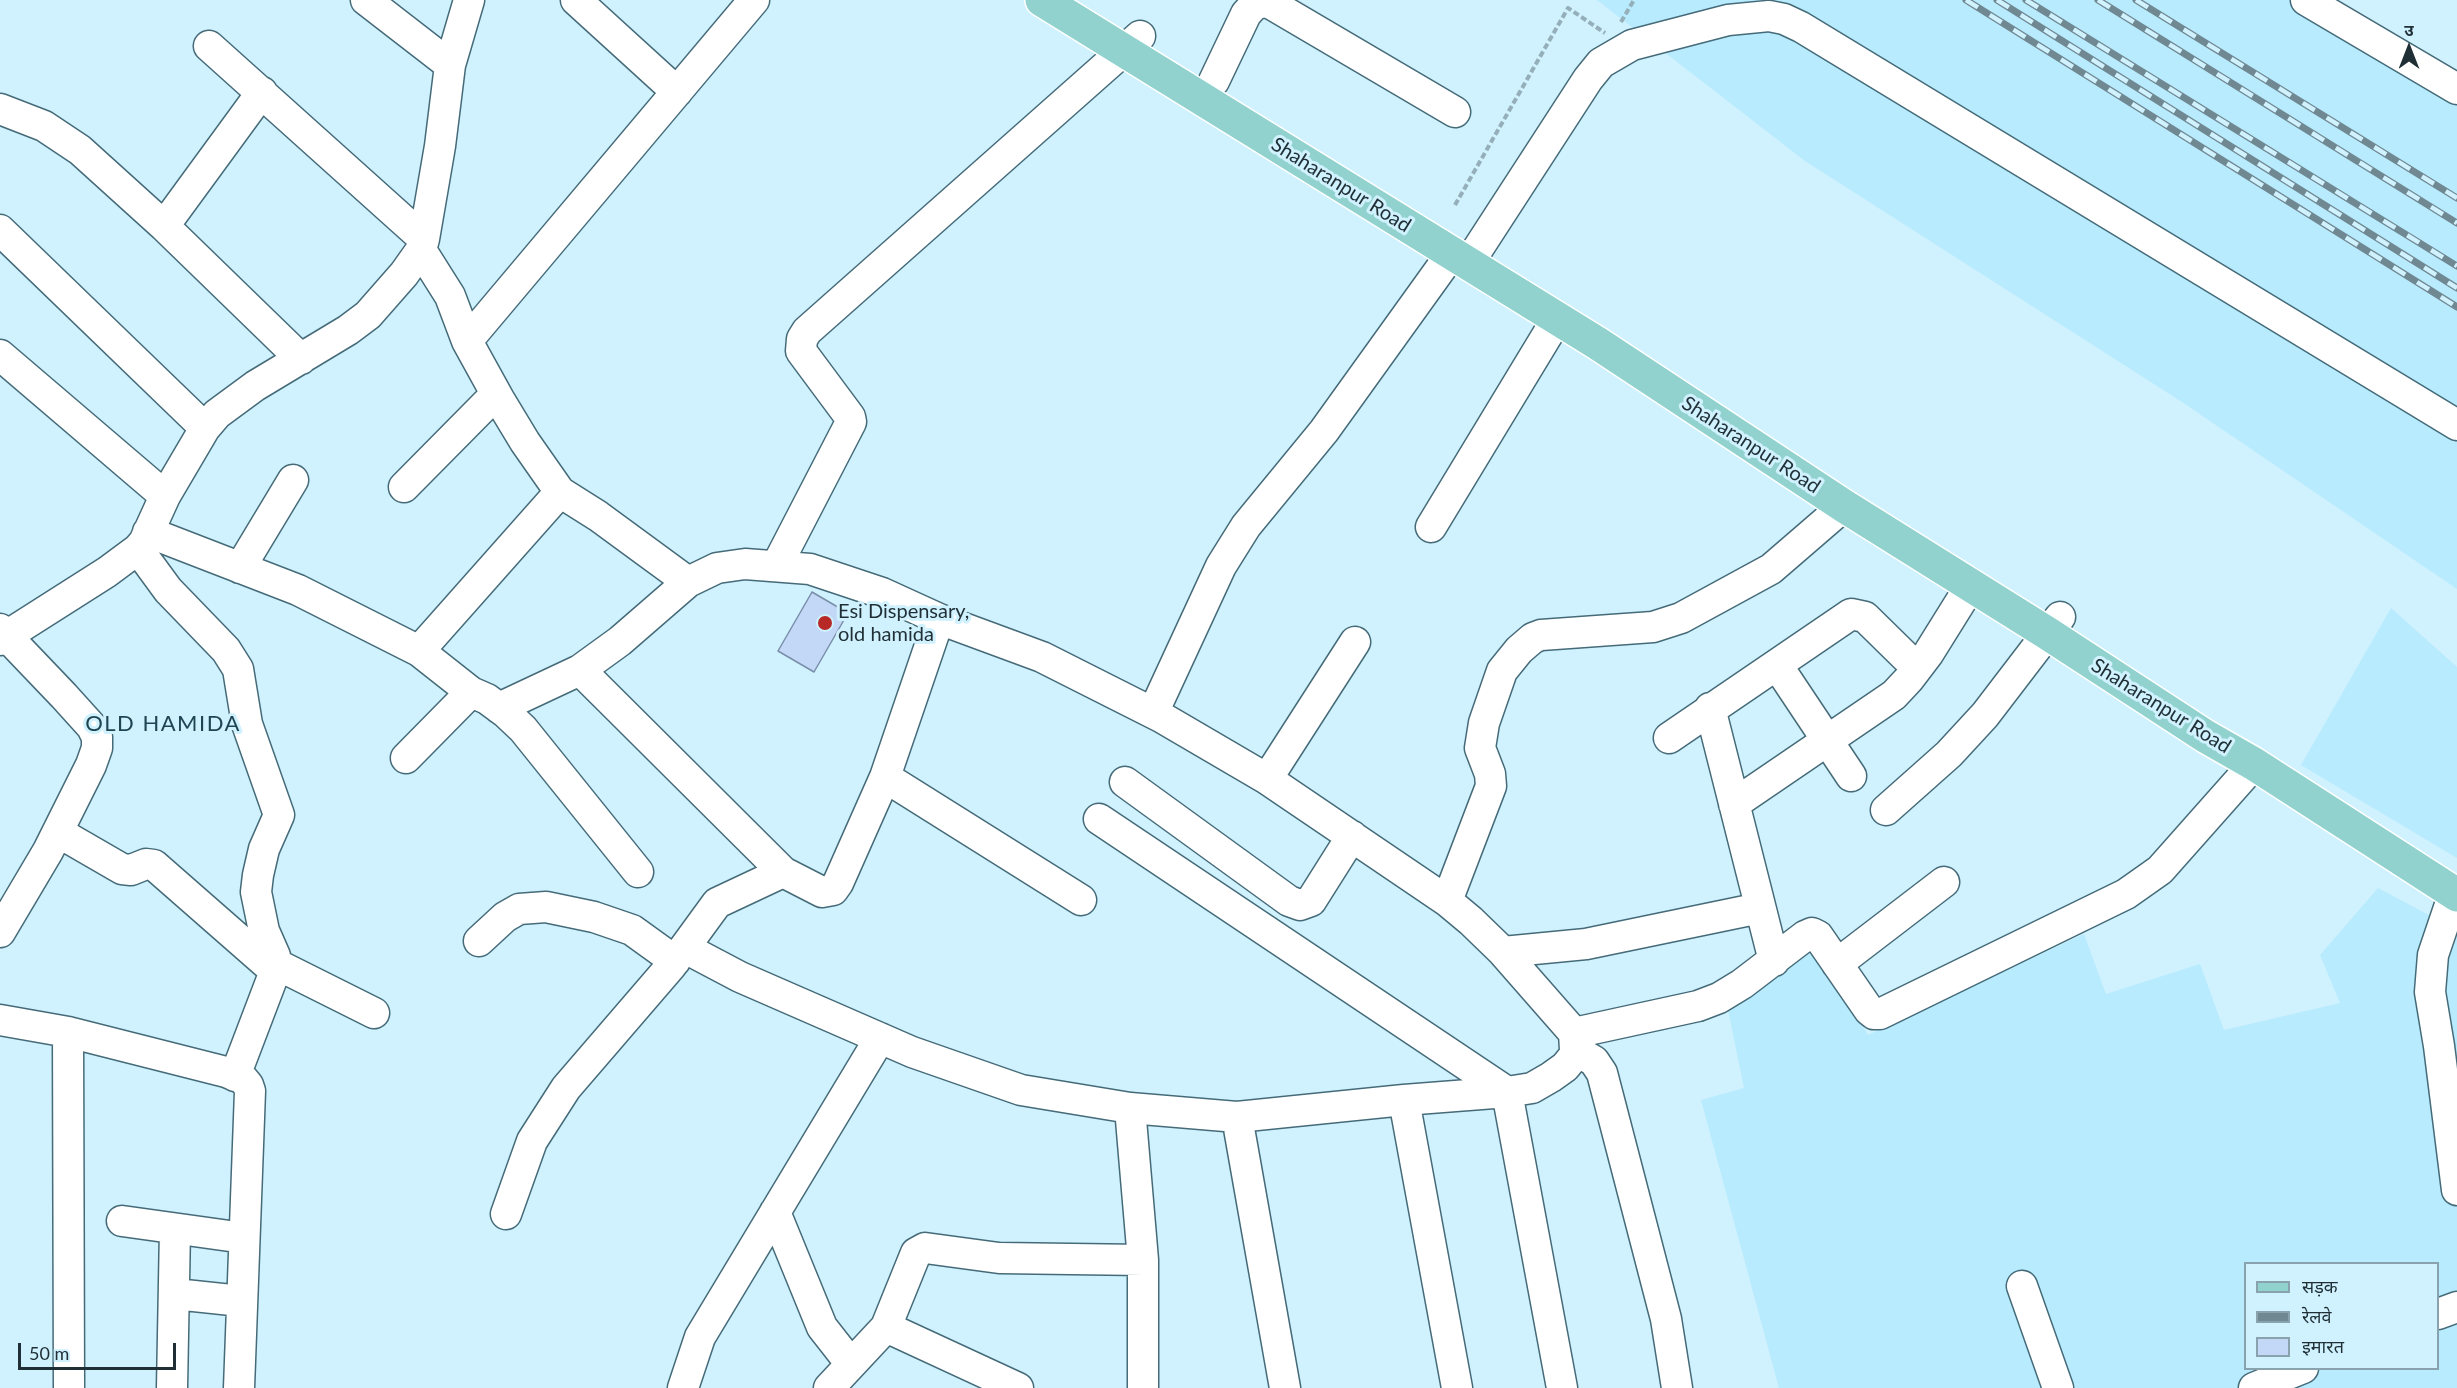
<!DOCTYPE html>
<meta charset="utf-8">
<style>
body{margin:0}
#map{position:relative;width:2457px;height:1388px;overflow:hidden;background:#d0f1fe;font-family:Lato,"Noto Sans Devanagari",sans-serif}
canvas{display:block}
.legend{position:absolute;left:2244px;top:1262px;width:195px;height:108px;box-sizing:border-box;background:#d0f1fe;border:2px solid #89a3ae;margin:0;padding:8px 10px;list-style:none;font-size:18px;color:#1f2f35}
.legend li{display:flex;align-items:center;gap:12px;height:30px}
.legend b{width:30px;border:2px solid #89a3ae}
.north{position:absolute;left:2379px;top:18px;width:60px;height:60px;-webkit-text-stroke:4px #d0f1fe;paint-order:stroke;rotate:0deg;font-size:16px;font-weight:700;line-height:24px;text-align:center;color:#1f2f35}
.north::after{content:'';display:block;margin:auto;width:21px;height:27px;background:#1f2f35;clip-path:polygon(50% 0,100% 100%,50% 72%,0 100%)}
.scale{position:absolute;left:18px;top:1343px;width:158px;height:27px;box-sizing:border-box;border:3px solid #1f2f35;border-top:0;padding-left:8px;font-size:18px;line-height:21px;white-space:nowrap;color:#1f2f35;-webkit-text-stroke:4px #d0f1fe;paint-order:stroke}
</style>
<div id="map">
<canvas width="2457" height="1388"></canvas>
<ul class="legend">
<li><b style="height:8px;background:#91d2ce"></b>सड़क</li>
<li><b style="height:8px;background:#708891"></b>रेलवे</li>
<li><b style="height:16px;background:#c2d8f6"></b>इमारत</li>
</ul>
<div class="north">उ</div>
<div class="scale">50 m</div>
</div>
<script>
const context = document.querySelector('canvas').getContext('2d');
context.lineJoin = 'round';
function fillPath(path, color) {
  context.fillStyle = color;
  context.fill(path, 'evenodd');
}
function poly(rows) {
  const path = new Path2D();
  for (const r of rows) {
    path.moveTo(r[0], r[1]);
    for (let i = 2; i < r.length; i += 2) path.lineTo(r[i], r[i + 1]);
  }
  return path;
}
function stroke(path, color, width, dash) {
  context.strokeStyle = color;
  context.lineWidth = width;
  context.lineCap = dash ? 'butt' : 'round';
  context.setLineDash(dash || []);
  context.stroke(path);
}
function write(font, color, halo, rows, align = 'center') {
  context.font = font + ' Lato,sans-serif';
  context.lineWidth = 6;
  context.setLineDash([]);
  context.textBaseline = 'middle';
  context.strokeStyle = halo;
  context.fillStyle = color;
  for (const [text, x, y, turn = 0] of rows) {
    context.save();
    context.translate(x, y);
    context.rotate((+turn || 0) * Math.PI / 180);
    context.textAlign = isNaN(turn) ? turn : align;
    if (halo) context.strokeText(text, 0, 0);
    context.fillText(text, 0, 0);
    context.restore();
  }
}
const built = poly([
 [1597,0,2290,0,2457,104,2457,589,2182,402,1805,161],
 [2391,608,2457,667,2457,858,2301,765],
 [2378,888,2457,930,2457,1388,1779,1388,1701,1100,1744,1088,1728,1010,1813,943,1868,1035,2084,934,2106,994,2200,964,2224,1030,2340,1003,2320,955],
 [2246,1264,2438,1264,2438,1368,2246,1368]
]);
const building = poly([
 [812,592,848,613,814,672,778,651,812,592]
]);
const path = poly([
 [1621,22,1634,0],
 [1455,205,1568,8,1605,33]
]);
const minor = poly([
 [366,0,450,65],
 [576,0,677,92],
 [2306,0,2457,89],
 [209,46,424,239],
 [1214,81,1246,14,1255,4,1268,2,1455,112],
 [0,109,44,126,80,150,164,226,301,359],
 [164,226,262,92],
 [0,230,205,428],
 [421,250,450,296,467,341,499,399,525,442,560,492,598,516,688,582],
 [1468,264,1588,79,1601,63,1632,45,1728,20,1769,16,1784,19,1801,27,2457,425],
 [467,341,754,0],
 [0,355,165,496],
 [404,487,496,394],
 [1431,527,1557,319],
 [148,532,298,590,419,651,471,692,487,699,506,713,523,729,638,872],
 [138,549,168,590,226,650,238,669,247,724,279,815,264,849,258,875,256,892,264,931,275,956,275,971,235,1076],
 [777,565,851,422,850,417,801,351,802,339,807,331,1140,36],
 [240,568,293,480],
 [0,629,64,696,92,727,97,737,97,748,91,765,48,851,0,932],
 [0,640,107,572,138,549,144,542,165,496,205,428,217,414,255,386,348,330,368,315,404,274,421,250,424,239,440,146,450,65,469,0],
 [419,651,560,492],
 [1777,665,1851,776],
 [499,708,580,670,620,641,688,582,717,568,745,564,810,569,882,593,939,619,1042,657,1161,717,1267,779,1447,901,1471,921,1503,952,1574,1033,1575,1050,1574,1056,1565,1067,1551,1077,1532,1088,1507,1092,1404,1100,1237,1117,1130,1108,1021,1090,912,1052,740,977,685,948],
 [1710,708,1774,961],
 [1153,713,1221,566,1246,526,1324,431,1452,253],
 [1669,738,1851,614,1865,617,1917,668],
 [406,758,471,692],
 [885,777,1081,900],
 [1267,779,1355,642],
 [1125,782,1289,901,1300,905,1311,901,1352,836],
 [1734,804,1894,695,1909,679,1928,654,1971,585],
 [1886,810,1949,754,1985,715,2060,617],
 [1099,819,1507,1092,1562,1388],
 [58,832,122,869,131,870,146,864,154,865,275,971],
 [783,872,822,892,833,890,838,883,885,777,939,619],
 [2454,893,2433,955,2430,992,2439,1046,2457,1190],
 [1447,901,1491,786,1490,774,1480,748,1484,723,1502,671,1519,650,1533,638,1541,635,1653,627,1681,618,1771,569,1844,506],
 [479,941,505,917,519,909,546,907,594,917,632,930,675,961],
 [1503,952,1586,944,1760,908],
 [276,964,374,1013],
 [1837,964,1944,882],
 [0,1020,68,1032,226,1072,243,1079,248,1085,250,1091,239,1388],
 [68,1032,69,1388],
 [1574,1033,1698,1006,1719,998,1742,984,1805,936,1812,933,1818,936,1869,1010,1874,1014,1880,1014,2126,894,2160,870,2254,764],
 [1575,1050,1594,1061,1602,1073,1666,1319,1677,1388],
 [1404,1100,1457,1388],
 [1130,1108,1143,1260,1143,1388],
 [1237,1117,1285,1388],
 [775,1212,822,1327,851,1364],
 [506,1214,532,1141,566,1088,671,966,717,903,783,872,580,670],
 [122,1221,244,1238],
 [2022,1286,2058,1388],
 [175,1294,241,1301],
 [2438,1314,2457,1307],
 [886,1327,1018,1388],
 [172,1388,175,1229],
 [683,1388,700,1337,880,1038],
 [829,1388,886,1327,916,1253,925,1248,999,1258,1143,1260],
 [2254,1388,2303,1368]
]);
const major = poly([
 [1042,0,1597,343,1844,506,2047,633,2205,736,2254,764,2457,895]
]);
const rail = poly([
 [1966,0,2457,307],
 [1997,0,2457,288],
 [2026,0,2457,266],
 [2098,0,2457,223],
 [2136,0,2457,198]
]);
const markers = [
 [825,623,8,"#b72826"]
];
const streetNames = [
 ["Shaharanpur Road",1341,185,32],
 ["Shaharanpur Road",1751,445,33],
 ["Shaharanpur Road",2161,706,32]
];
const poiNames = [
 ["Esi Dispensary,",838,612],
 ["old hamida",838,635]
];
const quarterNames = [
 ["OLD HAMIDA",163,724]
];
fillPath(built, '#b8ebfe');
fillPath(building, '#c2d8f6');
stroke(building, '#7a8faa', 1.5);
stroke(minor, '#456b79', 33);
stroke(major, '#fff', 36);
stroke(path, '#94afba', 4, [6, 3]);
stroke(minor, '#fff', 30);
stroke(major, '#91d2ce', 33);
stroke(rail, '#708891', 7);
stroke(rail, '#d0f1fe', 4.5, [14]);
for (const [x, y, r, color] of markers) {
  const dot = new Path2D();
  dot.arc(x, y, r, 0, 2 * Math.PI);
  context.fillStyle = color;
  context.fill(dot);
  stroke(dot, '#d0f1fe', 2);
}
write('20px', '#1f2f35', '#d0f1fe', streetNames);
write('20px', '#1f2f35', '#d0f1fe', poiNames, 'left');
context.letterSpacing = '1.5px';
write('22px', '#1f4552', '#d0f1fe', quarterNames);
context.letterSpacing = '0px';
</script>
